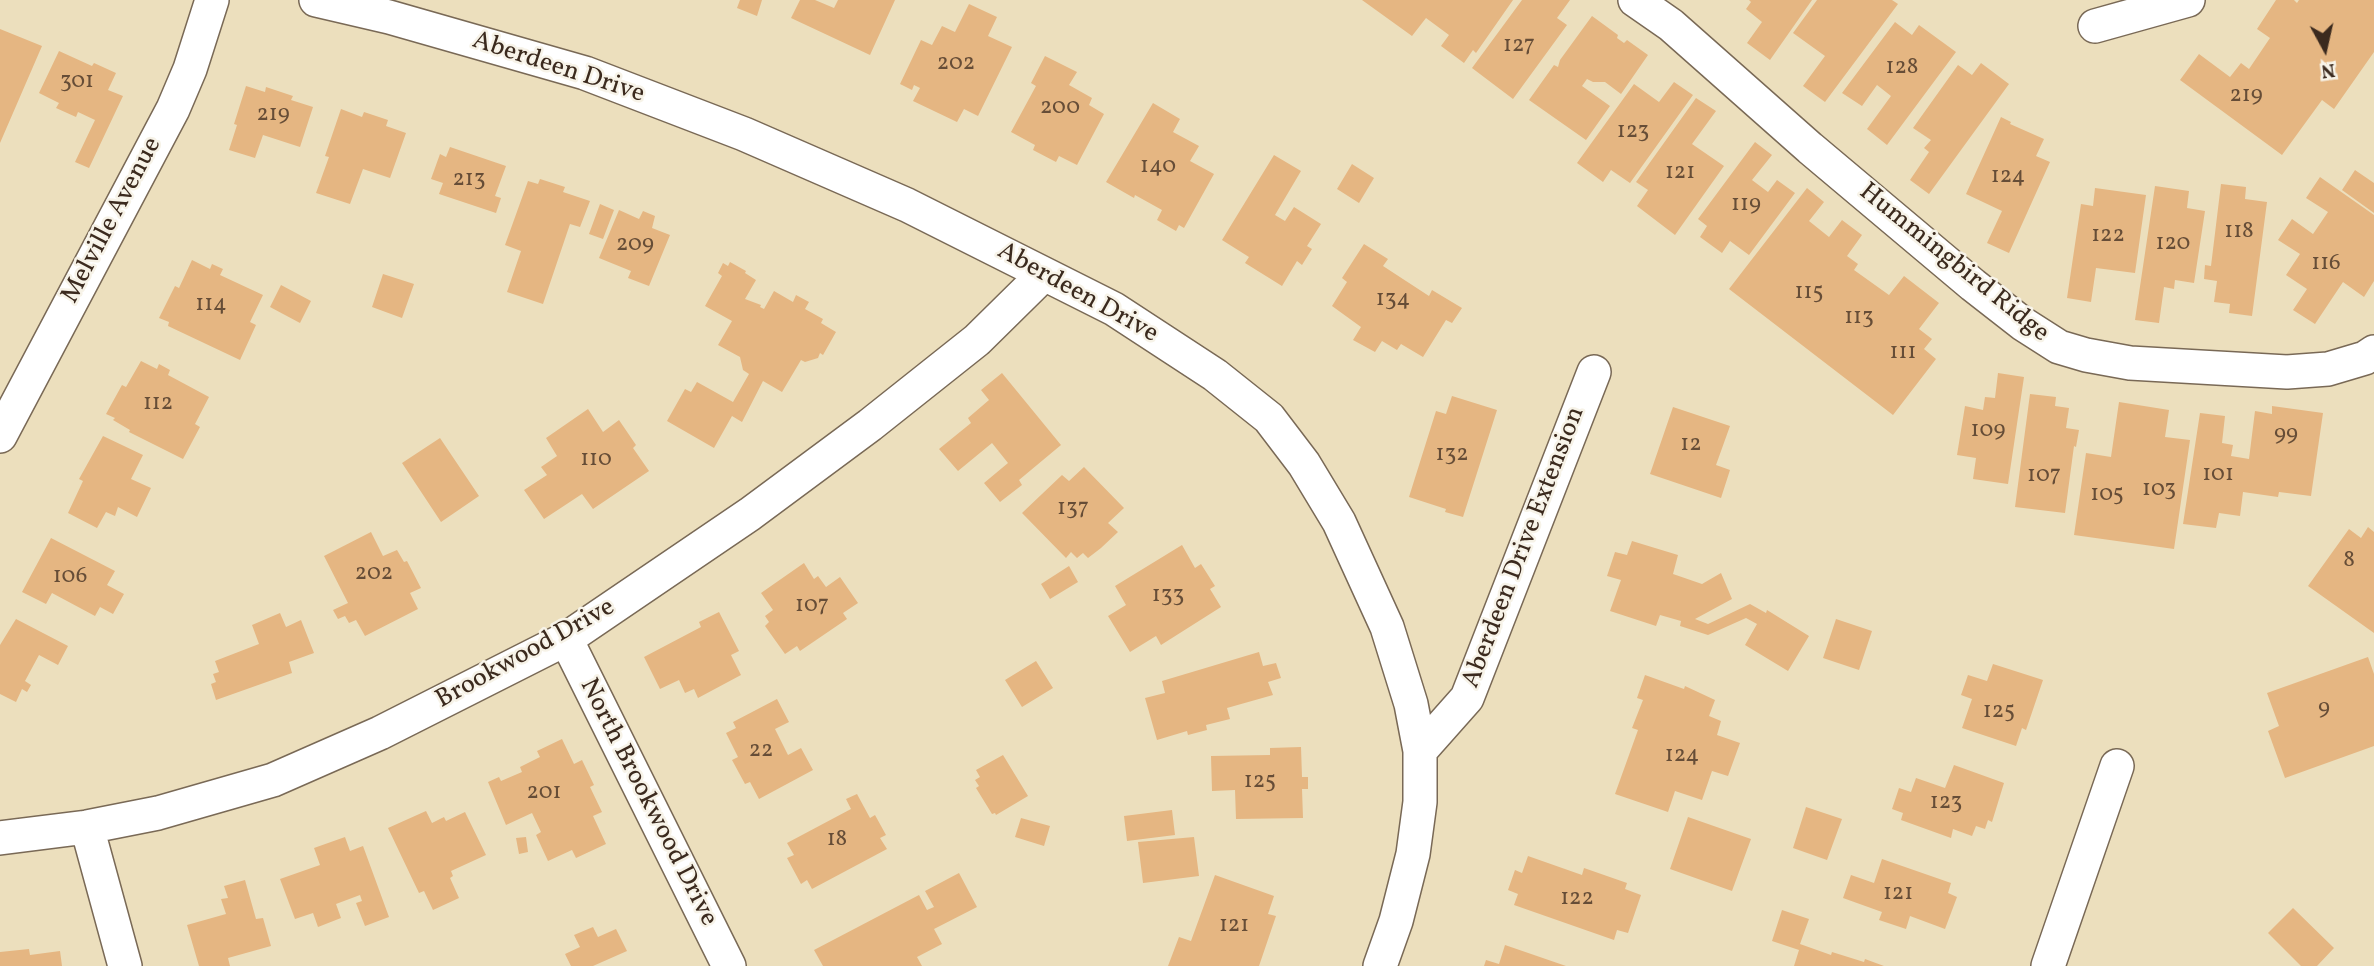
<!DOCTYPE html>
<style>
body{margin:0}
#map{position:relative;width:2374px;height:966px;overflow:hidden;background:#ecdfbd;font-family:Vollkorn,serif}
canvas{display:block}
.north{position:absolute;left:2290px;top:14px;width:70px;height:70px;-webkit-text-stroke:5px #f7f3e8;paint-order:stroke;rotate:172deg;font-size:19px;font-weight:700;line-height:28px;text-align:center;color:#3b2a1e}
.north::after{content:'';display:block;margin:auto;width:24px;height:32px;background:#3b2a1e;clip-path:polygon(50% 0,100% 100%,50% 72%,0 100%)}
</style>
<div id="map">
<canvas width="2374" height="966"></canvas>
<div class="north">N</div>
</div>
<script>
const context = document.querySelector('canvas').getContext('2d');
context.lineJoin = 'round';
function fillPath(path, color) {
  context.fillStyle = color;
  context.fill(path, 'evenodd');
}
function poly(rows) {
  const path = new Path2D();
  for (const r of rows) {
    path.moveTo(r[0], r[1]);
    for (let i = 2; i < r.length; i += 2) path.lineTo(r[i], r[i + 1]);
  }
  return path;
}
function stroke(path, color, width, dash) {
  context.strokeStyle = color;
  context.lineWidth = width;
  context.lineCap = dash ? 'butt' : 'round';
  context.setLineDash(dash || []);
  context.stroke(path);
}
function write(font, color, halo, rows, align = 'center') {
  context.font = font + ' Vollkorn,serif';
  context.lineWidth = 5;
  context.setLineDash([]);
  context.textBaseline = 'middle';
  context.strokeStyle = halo;
  context.fillStyle = color;
  for (const [text, x, y, turn = 0] of rows) {
    context.save();
    context.translate(x, y);
    context.rotate((+turn || 0) * Math.PI / 180);
    context.textAlign = isNaN(turn) ? turn : align;
    if (halo) context.strokeText(text, 0, 0);
    context.fillText(text, 0, 0);
    context.restore();
  }
}
const building = poly([
 [740,0,762,0,757,16,737,8],
 [800,0,815,0,834,8,838,0,895,0,870,55,791,18],
 [1362,0,1513,0,1476,53,1473,50,1464,63,1441,46,1449,35,1426,18,1412,36],
 [1522,0,1570,0,1557,18,1567,25,1513,99,1472,68],
 [1749,0,1812,0,1770,60,1747,43,1762,22,1746,9,1751,2],
 [1817,0,1892,0,1898,4,1825,102,1803,86,1825,56,1793,33],
 [2276,0,2294,0,2297,3,2299,0,2374,0,2374,52,2334,109,2322,100,2282,155,2180,80,2199,54,2230,77,2241,63,2249,69,2270,38,2257,29],
 [969,4,997,17,988,36,1012,47,978,116,964,109,957,122,913,101,920,88,914,85,912,90,900,84,921,40,932,45,942,26,955,32],
 [1592,16,1618,35,1617,38,1624,43,1627,40,1648,55,1621,94,1605,82,1593,82,1587,79,1582,86,1610,106,1586,140,1529,100,1554,65,1558,67,1560,60],
 [1895,22,1912,35,1919,25,1956,52,1887,145,1867,129,1891,96,1877,85,1862,106,1842,93],
 [0,29,42,46,0,143],
 [59,51,92,66,94,63,116,73,108,90,123,96,89,168,75,162,95,120,78,112,76,117,56,108,59,103,39,93],
 [1045,56,1077,72,1069,85,1092,98,1089,105,1104,114,1077,165,1059,156,1056,162,1033,150,1035,145,1011,132,1036,86,1031,83],
 [1981,63,2009,84,1929,194,1910,180,1929,152,1924,148,1931,140,1913,128,1958,65,1972,75],
 [1674,82,1693,95,1630,183,1611,170,1603,182,1577,163,1634,84,1659,102],
 [246,86,265,92,266,87,293,96,291,100,313,107,300,147,263,135,255,158,229,150,237,125,234,124],
 [1696,98,1716,111,1692,144,1724,166,1675,235,1637,206,1648,190,1636,182],
 [1153,103,1180,119,1173,132,1199,146,1190,161,1214,174,1184,228,1179,225,1176,231,1157,220,1162,210,1135,195,1134,198,1106,182],
 [341,109,362,117,364,112,388,120,386,126,406,133,390,178,363,169,350,204,316,193,329,157,325,156],
 [2001,117,2011,122,2010,124,2044,139,2036,156,2050,162,2009,253,1987,243,2002,211,1966,194],
 [1755,142,1772,155,1752,180,1768,192,1777,180,1795,193,1749,255,1730,241,1722,253,1700,237,1707,226,1698,219],
 [450,147,506,166,495,196,501,198,496,213,439,194,443,183,431,179,440,154,446,157],
 [1274,155,1301,171,1275,215,1285,221,1294,207,1321,224,1307,246,1312,249,1302,265,1297,261,1282,286,1245,263,1249,257,1222,240],
 [1352,164,1374,178,1359,203,1337,189],
 [2355,170,2374,183,2374,213,2342,190],
 [2320,177,2374,215,2374,281,2364,297,2343,282,2315,324,2293,310,2307,289,2286,275,2300,254,2278,240,2292,219,2313,234,2328,212,2306,198],
 [540,179,565,187,563,192,590,201,580,227,570,224,543,304,507,292,521,251,505,245,528,181,538,184],
 [2221,184,2246,187,2245,199,2267,202,2252,316,2229,313,2230,304,2214,302,2217,281,2204,279,2205,265,2211,266],
 [2155,186,2189,191,2187,208,2205,211,2194,283,2175,280,2174,289,2164,287,2159,323,2135,320],
 [1807,188,1824,202,1809,221,1829,237,1842,220,1862,235,1847,256,1858,264,1854,270,1889,295,1904,276,1939,303,1919,329,1932,339,1924,349,1936,359,1893,415,1729,289],
 [2095,188,2146,195,2135,273,2096,268,2091,302,2067,298,2081,204,2093,206],
 [600,204,614,210,603,239,589,234],
 [619,210,639,219,643,211,655,216,652,228,670,235,649,286,628,278,631,271,599,258],
 [1364,244,1388,259,1383,266,1429,296,1432,290,1462,308,1452,323,1446,320,1423,357,1401,344,1397,350,1382,341,1375,352,1353,340,1361,327,1332,306,1347,282,1342,278],
 [192,260,210,269,212,264,223,269,220,275,263,295,250,322,256,325,240,360,168,326,169,322,159,318,175,286,179,288],
 [730,262,746,271,745,273,756,280,745,299,761,305,760,307,764,309,774,291,793,302,796,295,809,302,805,309,823,319,821,323,836,332,823,355,820,353,818,358,805,362,801,360,782,392,763,381,742,422,732,416,714,448,667,421,685,389,691,392,697,382,733,402,749,374,743,370,740,357,718,345,732,321,705,306,722,276,718,273,723,263,728,266],
 [383,274,414,284,402,318,372,307],
 [281,285,311,301,300,323,270,307],
 [141,361,157,369,159,364,170,370,168,375,209,397,195,424,200,427,183,459,129,432,130,430,113,420,115,418,106,414,122,385,126,387],
 [1002,373,1061,445,1019,480,1022,485,1000,502,984,483,1008,463,992,443,958,471,939,449,971,423,968,418,989,400,981,390],
 [1998,373,2024,377,2008,484,1973,479,1976,458,1957,455,1965,406,1983,410,1985,397,1995,398],
 [2030,394,2056,397,2055,406,2069,408,2066,428,2079,430,2076,447,2074,446,2065,513,2015,507],
 [1452,396,1497,410,1463,517,1445,512,1446,509,1409,497,1436,411,1446,414],
 [2119,402,2169,410,2165,437,2190,440,2174,549,2074,535,2086,453,2111,457],
 [2272,406,2323,413,2311,496,2279,492,2278,497,2243,492,2240,516,2219,513,2216,528,2183,524,2200,413,2225,416,2222,443,2233,445,2231,456,2249,459,2255,411,2272,414],
 [1673,407,1730,426,1716,465,1730,470,1721,498,1650,474],
 [588,409,603,432,619,420,636,445,633,448,649,471,593,509,582,494,544,519,524,490,547,475,541,467,557,456,546,438],
 [103,436,143,455,131,479,151,488,137,517,118,507,115,516,106,512,97,528,68,513,83,481,79,479],
 [440,438,479,496,441,522,402,463],
 [1084,467,1124,508,1108,523,1118,532,1101,548,1088,558,1083,553,1077,558,1071,552,1066,558,1022,513,1062,475,1069,481],
 [2368,527,2374,532,2374,633,2308,586,2349,529,2361,538],
 [371,532,383,556,397,550,404,562,407,561,421,588,410,593,418,609,365,636,356,620,349,623,345,616,338,619,333,610,348,603,324,556],
 [51,538,115,571,107,585,124,594,113,614,100,607,95,616,52,593,46,604,22,592],
 [1632,541,1678,555,1673,574,1702,584,1721,573,1732,599,1695,619,1708,624,1750,604,1766,613,1767,610,1809,636,1788,671,1745,645,1757,624,1746,618,1708,635,1680,626,1681,621,1660,615,1656,626,1610,611,1621,580,1607,576,1615,552,1627,555],
 [1182,545,1195,568,1201,564,1215,586,1210,589,1221,607,1161,645,1156,636,1130,652,1108,616,1126,605,1115,586],
 [804,563,814,579,818,576,826,587,840,577,858,603,843,613,847,619,800,651,797,646,785,654,765,626,769,622,765,616,773,610,761,593],
 [1069,566,1078,582,1050,599,1041,584],
 [719,612,739,651,731,655,741,675,698,698,694,689,685,693,679,680,660,689,644,657,701,627,699,622],
 [280,613,286,627,301,620,314,653,289,662,292,673,216,700,211,684,216,682,213,674,219,672,215,661,259,644,252,625],
 [16,619,68,646,58,665,39,655,25,681,31,685,27,692,22,689,16,702,0,694,0,645],
 [1836,619,1872,631,1859,670,1823,658],
 [1259,652,1263,666,1276,663,1281,678,1268,682,1273,695,1227,708,1230,719,1206,725,1207,730,1188,735,1187,731,1157,740,1145,698,1165,693,1162,681],
 [2368,657,2374,674,2374,746,2285,778,2268,731,2279,726,2267,693],
 [1036,661,1053,688,1022,707,1005,680],
 [1993,664,2043,680,2026,730,2022,728,2016,746,1962,728,1972,699,1961,695,1968,675,1987,681],
 [1645,675,1684,689,1685,686,1715,700,1709,716,1721,721,1717,735,1740,743,1728,776,1712,771,1702,800,1675,791,1668,812,1615,794,1638,730,1632,728,1643,700,1637,698],
 [777,699,789,722,775,729,788,755,801,748,813,770,759,799,750,782,745,784,732,760,738,757,726,733,736,728,733,722],
 [562,739,574,764,582,760,594,785,590,787,602,812,593,816,606,844,576,858,572,850,548,861,536,835,541,832,532,813,506,825,488,782,499,777,501,781,522,772,520,767,540,757,537,751],
 [1301,747,1302,777,1308,777,1308,789,1302,789,1303,818,1236,819,1235,790,1212,791,1211,756,1270,755,1270,748],
 [1003,755,1028,796,996,815,995,813,992,814,976,788,979,786,975,780,980,777,976,770],
 [1954,765,2004,783,1992,822,1988,820,1985,829,1976,826,1972,836,1953,829,1951,838,1901,820,1903,813,1892,809,1899,788,1911,792,1916,778,1945,788],
 [857,794,870,818,875,815,886,835,880,838,887,849,812,889,807,880,801,884,787,858,794,855,787,843,851,809,846,799],
 [1806,807,1842,819,1827,860,1793,848],
 [1172,810,1175,835,1127,841,1124,816],
 [426,811,432,823,444,817,446,821,465,812,486,855,451,871,453,876,450,878,459,898,433,910,424,891,419,893,388,828],
 [1688,817,1751,839,1732,891,1670,869],
 [1021,818,1050,826,1044,846,1015,837],
 [345,837,350,851,363,846,389,917,365,926,356,903,362,901,360,895,336,904,341,918,318,927,313,913,295,919,280,879,320,865,314,848],
 [526,837,528,852,519,854,516,838],
 [1194,837,1199,876,1143,883,1138,842],
 [1528,856,1582,875,1584,868,1627,883,1625,889,1641,895,1628,933,1617,930,1614,940,1514,905,1518,894,1508,890,1515,870,1522,873],
 [1882,859,1951,883,1948,893,1957,897,1945,929,1910,916,1906,929,1879,920,1882,912,1843,898,1851,875,1874,883],
 [959,873,977,907,934,929,942,944,917,957,922,966,823,966,814,950,919,895,927,910,934,907,925,891],
 [1215,875,1274,896,1268,914,1276,916,1259,966,1168,966,1179,937,1191,941],
 [245,880,256,919,263,918,271,946,228,958,230,966,199,966,187,925,226,914,221,899,228,898,224,886],
 [2293,908,2334,948,2317,966,2301,966,2268,933],
 [1782,910,1809,919,1800,944,1831,955,1832,952,1864,962,1865,959,1884,966,1794,966,1799,950,1772,941],
 [593,927,598,937,616,929,627,951,593,966,571,966,565,954,580,947,574,935],
 [1505,945,1566,966,1484,966,1486,960,1499,964],
 [29,949,30,955,60,951,62,966,0,966,0,952]
]);
const street = poly([
 [316,0,389,17,585,73,744,134,907,205,1114,309,1215,375,1269,418,1304,464,1339,522,1387,627,1411,704,1420,751,1420,802,1413,854,1396,921,1380,966],
 [1635,0,1671,25,1810,148,1973,285,2023,324,2059,347,2086,355,2130,363,2287,372,2328,369,2365,358,2374,352],
 [2095,26,2188,0],
 [0,436,173,109,190,69,212,0],
 [566,639,729,966],
 [1420,751,1467,698,1594,372],
 [87,827,125,966],
 [0,838,87,827,158,813,273,780,380,733,566,639,750,514,870,425,977,340,1044,274],
 [2048,966,2117,766]
]);
const numberNames = [
 ["127",1519,47],
 ["202",956,65],
 ["128",1902,69],
 ["301",77,83],
 ["219",2246,97],
 ["200",1060,109],
 ["219",273,116],
 ["123",1633,133],
 ["140",1158,168],
 ["121",1680,174],
 ["124",2008,178],
 ["213",469,181],
 ["119",1746,206],
 ["118",2239,233],
 ["122",2108,237],
 ["120",2173,245],
 ["209",635,246],
 ["116",2326,265],
 ["115",1809,294],
 ["134",1393,301],
 ["114",211,306],
 ["113",1859,319],
 ["111",1903,354],
 ["112",158,405],
 ["109",1988,432],
 ["99",2286,436],
 ["12",1691,446],
 ["132",1452,456],
 ["110",596,461],
 ["101",2218,476],
 ["107",2044,477],
 ["103",2159,491],
 ["105",2107,496],
 ["137",1073,510],
 ["8",2349,562],
 ["202",374,575],
 ["106",70,578],
 ["133",1168,597],
 ["107",812,607],
 ["9",2324,710],
 ["125",1999,713],
 ["22",761,752],
 ["124",1682,757],
 ["125",1260,783],
 ["201",544,794],
 ["123",1946,804],
 ["18",837,841],
 ["121",1898,895],
 ["122",1577,900],
 ["121",1234,927]
];
const streetNames = [
 ["Aberdeen Drive",558,69,18],
 ["Melville Avenue",113,221,-62],
 ["Hummingbird Ridge",1953,264,39],
 ["Aberdeen Drive",1077,294,29],
 ["Aberdeen Drive Extension",1525,548,-69],
 ["Brookwood Drive",526,655,-29],
 ["North Brookwood Drive",647,803,63]
];
fillPath(building, '#e5b682');
stroke(street, '#796956', 36);
stroke(street, '#fff', 33);
write('23px', '#664d37', null, numberNames);
write('26px', '#3b2a1e', '#f7f3e8', streetNames);
</script>
